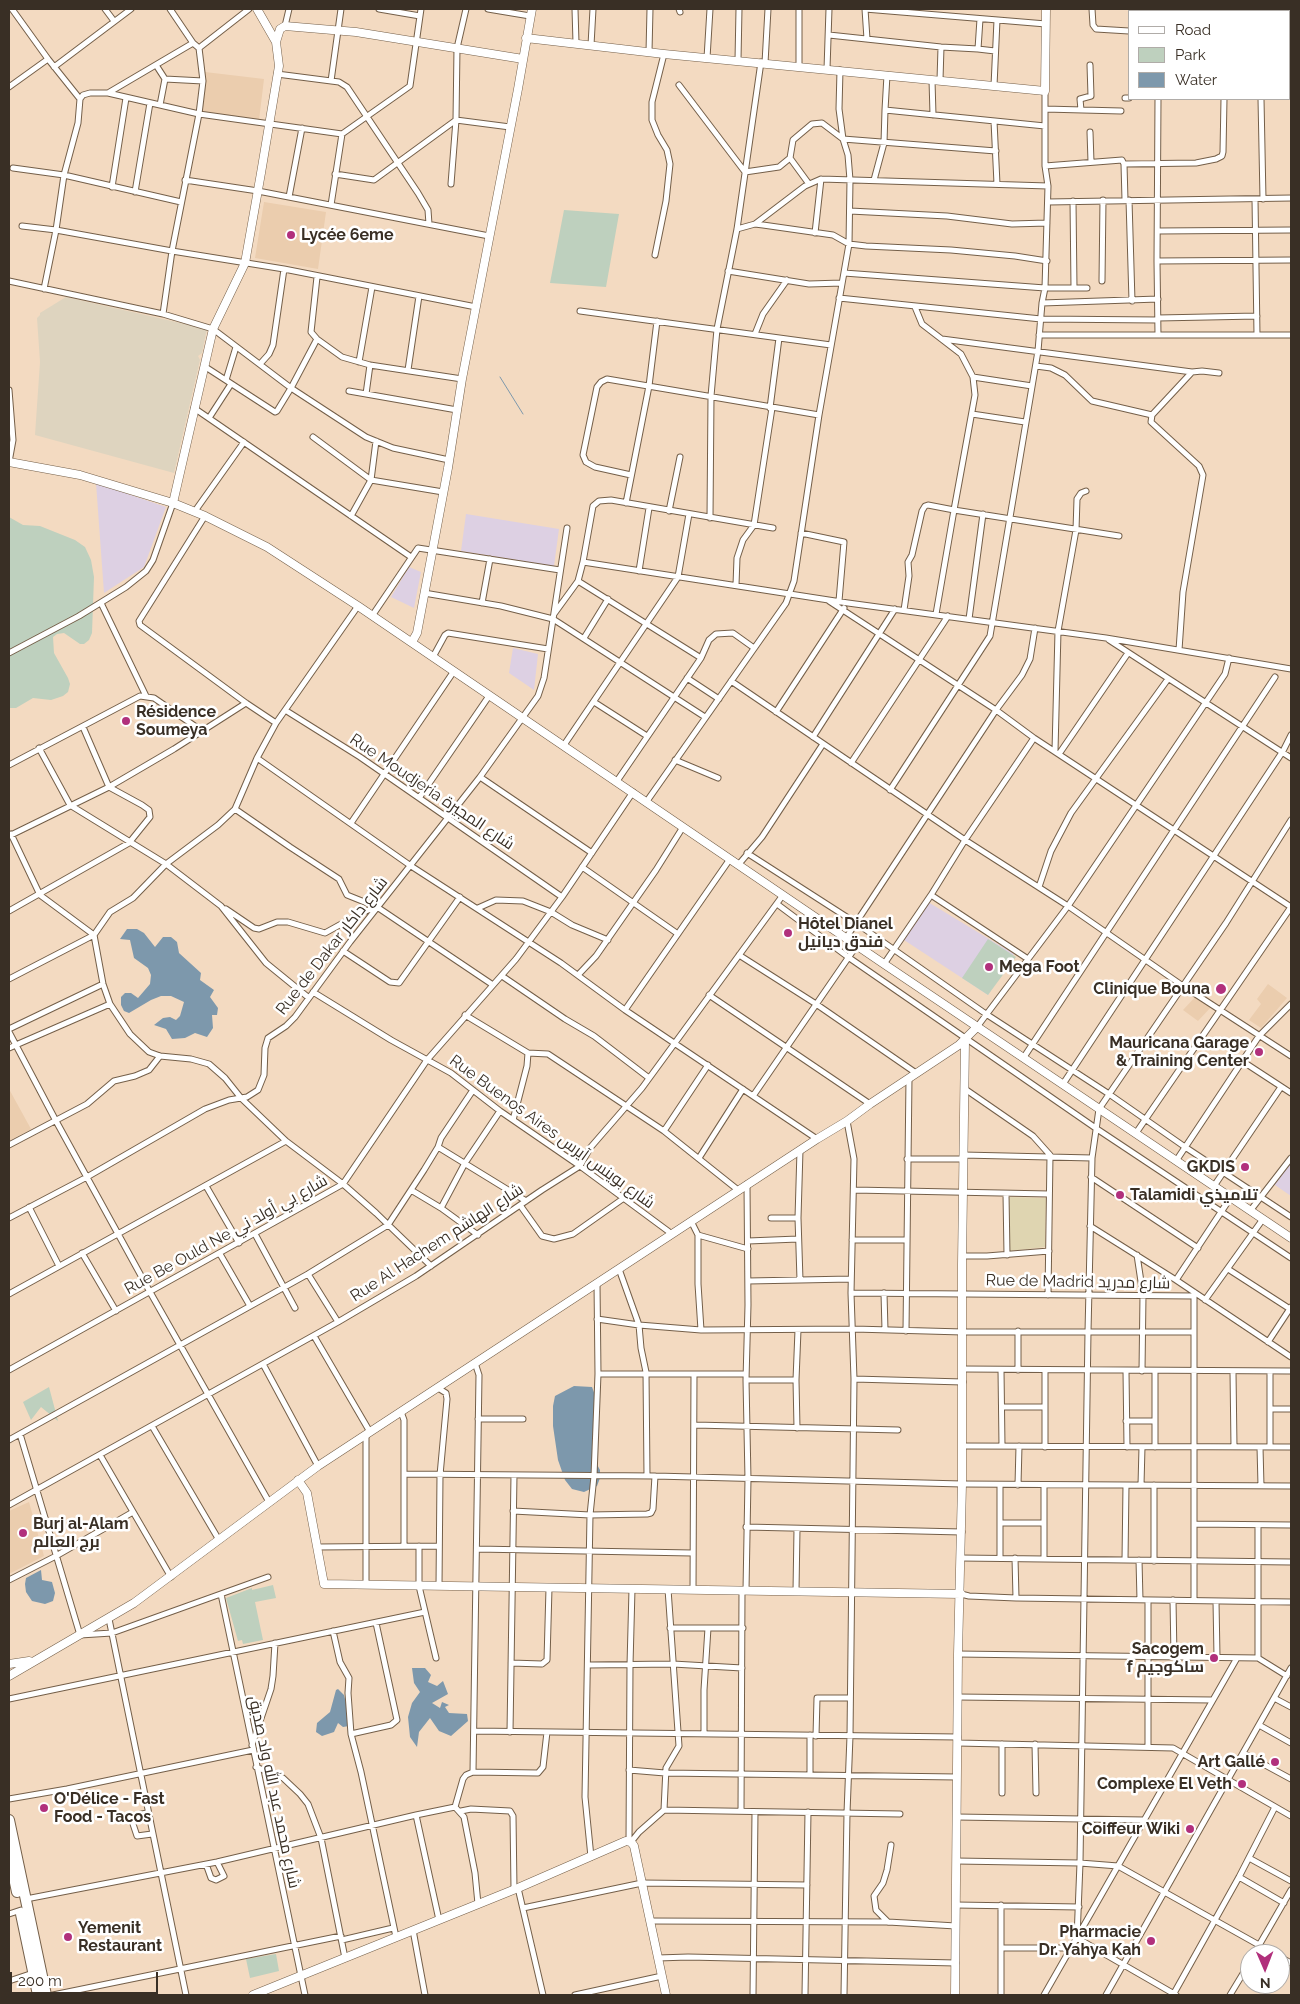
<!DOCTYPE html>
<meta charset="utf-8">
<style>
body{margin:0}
#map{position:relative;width:1300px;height:2004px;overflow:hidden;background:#f3dac1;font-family:Raleway,sans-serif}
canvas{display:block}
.frame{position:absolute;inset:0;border:10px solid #392f25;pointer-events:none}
.legend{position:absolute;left:1128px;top:10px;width:162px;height:90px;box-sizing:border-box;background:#fff;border:1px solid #b0aca8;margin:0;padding:6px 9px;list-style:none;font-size:15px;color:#392f25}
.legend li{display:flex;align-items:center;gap:10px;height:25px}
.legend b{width:25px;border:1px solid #b0aca8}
.north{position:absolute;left:1240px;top:1944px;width:50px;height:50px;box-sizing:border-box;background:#fff;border:1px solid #b0aca8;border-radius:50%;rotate:179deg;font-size:14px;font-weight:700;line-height:20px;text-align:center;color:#392f25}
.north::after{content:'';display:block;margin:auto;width:18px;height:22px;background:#b1307c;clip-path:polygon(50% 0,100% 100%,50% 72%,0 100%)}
.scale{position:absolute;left:10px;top:1972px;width:148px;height:22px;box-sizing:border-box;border:2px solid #392f25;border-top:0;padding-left:6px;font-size:15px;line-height:18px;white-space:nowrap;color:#392f25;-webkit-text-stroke:4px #fff;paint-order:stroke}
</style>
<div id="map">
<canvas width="1300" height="2004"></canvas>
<div class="frame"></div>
<ul class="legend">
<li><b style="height:6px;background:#fff"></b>Road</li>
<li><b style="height:14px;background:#bed0be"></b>Park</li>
<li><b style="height:14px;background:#7d98ac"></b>Water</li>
</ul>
<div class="north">N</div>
<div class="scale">200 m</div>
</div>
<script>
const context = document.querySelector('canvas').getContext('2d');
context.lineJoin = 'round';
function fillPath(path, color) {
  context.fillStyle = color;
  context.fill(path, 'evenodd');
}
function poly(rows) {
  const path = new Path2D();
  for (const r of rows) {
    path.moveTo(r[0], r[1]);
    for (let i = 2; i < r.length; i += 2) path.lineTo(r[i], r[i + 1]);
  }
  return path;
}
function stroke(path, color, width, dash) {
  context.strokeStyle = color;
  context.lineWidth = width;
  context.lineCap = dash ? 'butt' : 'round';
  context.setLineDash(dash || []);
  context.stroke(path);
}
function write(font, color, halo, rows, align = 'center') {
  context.font = font + ' Raleway,Cairo,sans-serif';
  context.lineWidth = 5;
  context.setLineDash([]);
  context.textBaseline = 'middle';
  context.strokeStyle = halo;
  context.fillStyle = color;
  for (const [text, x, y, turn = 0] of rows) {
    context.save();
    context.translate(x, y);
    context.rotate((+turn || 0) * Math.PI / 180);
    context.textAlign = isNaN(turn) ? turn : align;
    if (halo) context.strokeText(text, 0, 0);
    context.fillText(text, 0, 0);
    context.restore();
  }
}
const commercial = poly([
 [96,483,166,507,144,567,104,593],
 [466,514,559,529,554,566,461,551],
 [409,567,421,572,414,608,391,597],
 [513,648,538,654,534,690,509,673],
 [928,902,1014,954,988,995,904,940],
 [1286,1160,1291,1164,1291,1196,1272,1183]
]);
const built = poly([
 [205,72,264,79,259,120,200,113],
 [264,202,326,212,318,269,255,258],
 [1268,984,1287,998,1261,1028,1249,1020,1261,1004,1257,999],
 [1197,995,1212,1006,1198,1021,1183,1010],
 [9,1089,31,1129,9,1141],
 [29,1502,44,1556,9,1574,9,1511]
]);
const medical = poly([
 [66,297,207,329,202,353,198,356,200,360,174,473,35,435,40,362,37,318,40,315,40,313]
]);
const green = poly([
 [564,210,619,214,606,287,550,283],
 [9,517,23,525,40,526,75,540,85,547,91,560,94,577,92,633,89,640,84,644,80,644,64,633,57,634,53,637,54,653,68,678,70,684,68,692,63,696,51,700,33,698,16,708,9,708],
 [988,939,1016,957,988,995,962,978],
 [49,1387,58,1421,41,1407,31,1420,23,1402],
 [273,1585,276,1598,255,1602,263,1640,243,1644,242,1640,238,1641,226,1598,252,1588,252,1590],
 [276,1954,279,1971,250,1978,246,1959]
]);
const sand = poly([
 [1008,1197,1046,1198,1045,1247,1010,1251]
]);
const water = poly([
 [127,929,137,929,144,933,155,947,163,937,171,937,177,942,179,953,201,973,200,980,214,990,210,997,218,1008,217,1015,212,1015,213,1028,207,1037,195,1033,185,1038,172,1039,166,1029,154,1025,163,1018,170,1017,176,1020,180,1016,184,1002,171,996,161,996,151,1000,129,1013,124,1011,121,1005,121,997,125,993,131,993,138,998,150,984,151,975,148,968,134,958,130,940,120,939],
 [574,1386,592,1387,595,1395,595,1425,592,1442,594,1459,600,1470,600,1478,597,1486,584,1492,572,1489,565,1480,558,1460,553,1426,553,1406,555,1396],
 [41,1570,42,1580,52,1582,55,1593,53,1601,45,1604,32,1601,26,1592,25,1584,26,1578],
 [412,1668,425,1668,431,1675,428,1682,437,1686,443,1681,448,1694,432,1703,440,1708,442,1702,449,1705,445,1707,449,1713,467,1714,468,1721,451,1736,439,1731,430,1718,419,1732,417,1747,410,1737,408,1717,412,1703,420,1692,414,1683],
 [338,1689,344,1695,350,1720,349,1726,343,1727,338,1723,334,1732,322,1736,316,1732,317,1723,330,1712,336,1690]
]);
const stream = poly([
 [500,377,523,414]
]);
const street = poly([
 [12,9,48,59,80,99,83,95,90,93,108,93,193,43],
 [105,9,114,21],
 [170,9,193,43,199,48,249,9],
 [379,9,420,16],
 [488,9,530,16],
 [575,9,576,43],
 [679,9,680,12],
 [865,9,1046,24],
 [865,9,867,39],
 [1092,9,1093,25,1096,29,1129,31],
 [1260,9,1260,11],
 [1159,11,1159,9],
 [285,26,289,9],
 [829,35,941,47,978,49,980,19],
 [591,45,593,9],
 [199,48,203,81,199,114,172,251,284,269,476,307],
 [978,49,995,51],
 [649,52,650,9],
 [707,58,710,9],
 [738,60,739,9],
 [765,63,768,9],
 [156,65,165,79,203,81],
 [799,66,799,9],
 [54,67,131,9],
 [827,69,829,9],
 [1289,70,1291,70],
 [277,74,339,82,347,87,418,193,428,210,429,224],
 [887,75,885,110,1045,126],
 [932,80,933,115],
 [940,80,941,47],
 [331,81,341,9],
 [679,85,745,172,779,167,790,158,793,140,812,124,822,123,843,139,996,151],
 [994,86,997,20],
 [9,87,48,59],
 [108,93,199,114,342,134,410,86,421,9],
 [1125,98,1129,98],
 [1158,99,1157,261,1158,335],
 [1261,99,1263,199],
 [160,105,165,79],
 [1045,109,1121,111],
 [1081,110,1080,99,1091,96,1090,65],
 [994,121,997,184],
 [1090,132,1091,162],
 [790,158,809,184],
 [1124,164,1125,200],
 [1045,166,1122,160,1124,164,1196,163,1216,159,1222,156,1223,152,1224,99],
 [13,168,64,175,181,202],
 [335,174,374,180,456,120,510,127],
 [185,180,258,191,489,236],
 [874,180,884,143,885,110],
 [451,184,456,120,457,48,466,9],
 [112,187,126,98],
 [135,192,150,103],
 [289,197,302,128],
 [1255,199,1257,335],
 [1129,200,1132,301],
 [1073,201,1074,288],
 [1048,202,1291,198],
 [331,205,342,134],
 [850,211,947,216,1012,224,1047,223],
 [755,224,805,186,821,179,1048,186],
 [22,226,56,230,172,251,163,314],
 [737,229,755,224,763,225,833,235,849,244,866,246,951,250,1015,256,1047,261],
 [1158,231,1291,230],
 [815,233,821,179],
 [655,255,666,201,670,164,667,150,658,135,652,120,652,102,664,54],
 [1157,261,1291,260],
 [728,271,809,284,842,283],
 [844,273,1045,288,1087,288],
 [317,277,311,332,317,339,342,357,370,365,462,379],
 [9,281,163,314,213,329,291,388,366,437,393,448,449,460],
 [1102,281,1103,200],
 [44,289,56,230,64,175,78,123,80,99],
 [839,298,1041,319,1158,320],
 [1042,303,1158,299],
 [580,311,831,345],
 [1158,318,1257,316],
 [755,334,763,314,787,280],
 [1039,335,1291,335],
 [942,339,1192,372],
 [359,362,372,287],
 [260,364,269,354,273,345,284,269],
 [204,366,275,412,277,411,291,388,317,339],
 [1036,366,1051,368,1065,375,1092,401,1152,415],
 [408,370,419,296],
 [973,377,1032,386],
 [226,380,236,347],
 [9,390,13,440,9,462],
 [349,391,457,410],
 [366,394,370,365],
 [194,408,411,557],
 [770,408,779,338],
 [972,414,1025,422],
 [209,418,231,384],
 [313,437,371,480,443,492],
 [631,475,595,467,586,462,583,455,597,387,601,382,607,379,819,415],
 [626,503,649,386,657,321],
 [195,511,244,442],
 [669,511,680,457],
 [205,516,139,621,140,625,246,703,276,723],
 [351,516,371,480,376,441],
 [710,518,711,396,717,329,737,229,761,62],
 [801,533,844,542,839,601],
 [583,562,593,506,599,501,611,500,773,528],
 [639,571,649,508],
 [578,581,701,658],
 [736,585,737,558,743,540,754,525,772,408],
 [424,593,501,606,553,619,705,717],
 [829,601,996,710,1034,738,1291,907],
 [101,603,146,696],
 [482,603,490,559],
 [358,606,276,723,257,758,235,809,218,825,166,864,133,898,110,912,94,935,103,984,110,1004,130,1034,149,1052,160,1056,191,1059,209,1064,225,1078,241,1098,286,1141,343,1184,376,1213,431,1266],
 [904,610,909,576,908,562,912,555,922,511,925,506,928,505,954,510,975,395,973,377,961,354,922,324,915,307],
 [554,614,578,581,583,562,848,603,1106,638,1291,669],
 [936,614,954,510,1119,536],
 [372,616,418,548,560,570],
 [969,619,983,514],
 [584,638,608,599],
 [1109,640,1291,758],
 [1179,650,1183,592,1203,475,1199,466,1151,422,1152,415,1192,372,1202,371,1219,373],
 [9,653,79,616,126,587,146,571,153,560,173,503],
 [433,657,445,635,448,633,548,649],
 [1229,658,1225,674,1068,906,1183,986,1291,1056],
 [687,678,719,699],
 [731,681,965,840,1068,906,977,1027],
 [594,702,647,736],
 [285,710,360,757,562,897],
 [776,712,844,608],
 [813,737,895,609],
 [564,745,678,577,689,514],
 [39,748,70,805,166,864,221,906,266,963,309,998],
 [1055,751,1058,631,1076,530,1077,499,1081,493,1086,491],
 [1059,754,1128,653],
 [257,758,411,866,561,963,625,1010,817,1139],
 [675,760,718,778],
 [851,763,948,616],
 [9,765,140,696,154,698,202,731],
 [480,777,592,853],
 [617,781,701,658,709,640,716,634,733,633,754,648],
 [890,790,990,636,1038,351,1042,303,1045,288,1048,186,1045,166,1045,91],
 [419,798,489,696],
 [647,801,786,603,794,581,819,415,849,244,850,180,848,155,843,139,839,109,840,70],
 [235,809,290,847,339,879,347,895,377,907,493,985],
 [351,823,454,671],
 [9,836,109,787,174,749,246,703],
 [747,853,856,923,986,1014,1109,1094,1185,1147,1291,1217],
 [739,864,762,837,823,744],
 [582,867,678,934],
 [1039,887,1051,851,1071,813,1168,679],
 [931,895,1028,959],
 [777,904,848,957,1097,1129,1291,1258],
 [478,908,496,900,523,901,551,912,572,925,608,940],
 [226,909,254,928,259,929,277,922,288,922,325,933,363,912,377,907],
 [9,911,129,843,150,817,149,810,142,805,109,787,83,727],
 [846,938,996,710,1022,675,1030,659,1035,628],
 [343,951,390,982,399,983,460,897],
 [739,955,816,1004,916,1073],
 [884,964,931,895,965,840,1034,738],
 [578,975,596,956,656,870,683,827],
 [502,976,565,1019,594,1036,649,1078],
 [9,979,94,935,40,895,11,834],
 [313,992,391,1040,451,1073,500,1111,580,1166,672,1234],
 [709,995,870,1104],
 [625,1010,730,859],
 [465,1015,528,1053,548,1054,664,1131],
 [9,1029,103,984],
 [9,1032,56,1121,150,1292,269,1502],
 [9,1048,110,1004],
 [1024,1057,1275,677],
 [1242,1061,1291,1093],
 [708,1065,664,1131,738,1190],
 [1063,1084,1283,751,1291,735],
 [965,1089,1033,1136,1050,1155,1048,1295],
 [753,1096,857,945],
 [513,1120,527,1066,528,1053],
 [1136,1133,1291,907],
 [9,1145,87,1104,114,1081,135,1076,149,1070,160,1056],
 [438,1147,526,1201],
 [963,1155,1092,1158],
 [699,1158,743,1089],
 [907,1159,963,1159],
 [1176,1161,1259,1036,1291,1004],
 [1091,1177,1198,1248],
 [206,1186,239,1243],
 [1214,1186,1281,1087],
 [411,1190,441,1208],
 [854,1190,1049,1194],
 [1006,1194,1007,1255],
 [520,1205,542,1236,554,1239,573,1234,624,1198],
 [29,1207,59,1266],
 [1250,1211,1291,1158],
 [9,1218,87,1177,205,1109,229,1100,247,1097,258,1090,264,1075,265,1048,268,1038,286,1026,295,1017,350,942,480,777,538,696,544,678,567,528],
 [771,1218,798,1218],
 [691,1221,698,1235,698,1284,701,1330],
 [1090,1226,1176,1280,1291,1357],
 [255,1234,295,1308],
 [478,1235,441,1208,465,1163,500,1111],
 [698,1235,748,1249],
 [852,1240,907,1240],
 [748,1241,798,1239],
 [82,1253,116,1311],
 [220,1254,250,1306],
 [1137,1255,1143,1295,1142,1371],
 [962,1256,987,1256,1049,1251],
 [619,1269,639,1325,641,1348,646,1372,647,1476],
 [1228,1269,1290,1309],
 [308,1274,338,1322],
 [800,1280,798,1218,800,1150],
 [1176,1280,1231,1197],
 [748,1281,851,1279],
 [1194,1292,1194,1600],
 [851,1293,1194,1296],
 [884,1293,885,1330],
 [9,1294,286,1141],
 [1205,1300,1263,1219],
 [597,1319,639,1325,701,1330,854,1329,963,1332,1194,1332],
 [906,1331,909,1078],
 [314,1336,370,1432],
 [1268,1342,1291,1307],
 [263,1364,318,1466],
 [963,1369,1291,1371],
 [9,1370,343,1184,427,1060,516,959,562,897,633,792],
 [1001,1370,1002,1446],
 [1018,1370,1018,1331],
 [1126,1371,1127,1447],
 [1233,1372,1234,1447],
 [1270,1372,1270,1447],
 [598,1374,746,1374],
 [854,1379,963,1382],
 [746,1380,796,1380],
 [438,1388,446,1393,447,1399,440,1475,439,1586],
 [1002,1407,1045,1407],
 [1270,1409,1291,1409],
 [401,1412,404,1420,404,1546],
 [478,1419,523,1419],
 [1126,1421,1155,1421],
 [695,1425,898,1430],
 [152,1426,219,1540],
 [797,1428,796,1380,798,1330],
 [20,1434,80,1635,112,1633,268,1577],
 [366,1435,366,1585],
 [9,1440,308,1274,388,1225,424,1170,438,1147,441,1138,473,1090],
 [962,1446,1291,1447],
 [1045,1447,1045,1370],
 [1155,1447,1155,1371],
 [1260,1447,1261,1486],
 [100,1455,171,1577],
 [404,1474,655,1476,962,1484,1291,1486],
 [1000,1485,1000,1558],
 [1018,1485,1019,1446],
 [1044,1485,1044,1559],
 [1141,1485,1142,1447],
 [9,1505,338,1322,416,1276,542,1190,580,1166,590,1148,642,1088,783,895],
 [513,1511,590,1515,647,1514,651,1513,653,1509,655,1476],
 [1000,1523,1044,1523],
 [1194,1524,1291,1525],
 [746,1527,962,1532],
 [419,1546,419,1586,436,1658],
 [317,1547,438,1546],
 [477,1549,692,1553],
 [961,1558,1291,1562],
 [1015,1558,1016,1598],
 [1125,1560,1126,1485],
 [1139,1560,1140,1600],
 [1154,1561,1154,1485],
 [9,1580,56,1556,133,1512],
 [693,1590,694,1374],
 [746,1590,748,1479,746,1380,748,1305,747,1184],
 [796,1591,797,1529],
 [221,1594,305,1995],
 [961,1594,969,1596,1016,1598,1291,1602],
 [1148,1600,1148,1746],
 [1173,1600,1174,1657],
 [1216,1601,1217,1657],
 [109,1619,186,1995],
 [670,1628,743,1628],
 [333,1631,340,1662,349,1678,348,1693,351,1734,361,1772,396,1937],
 [958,1654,1258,1658,1287,1676],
 [1258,1658,1258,1525],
 [511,1663,542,1664,547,1660,549,1588],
 [588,1665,673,1664,742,1668],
 [958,1697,1212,1700],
 [1274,1698,1291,1707],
 [9,1699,425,1612],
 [1259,1725,1291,1743],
 [474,1731,958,1737],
 [510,1732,514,1475],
 [351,1734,391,1725,397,1720,376,1623],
 [704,1734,704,1690,708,1628],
 [816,1736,817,1698,850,1698],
 [958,1743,1173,1748,1291,1816],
 [1002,1744,1002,1793],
 [1035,1744,1036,1793],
 [252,1745,271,1689,273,1676,275,1643],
 [1243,1753,1291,1779],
 [256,1767,283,1778,300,1794,308,1804,321,1838,345,1958],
 [629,1770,665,1773,957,1777],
 [473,1772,479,1375,475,1363],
 [810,1775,810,1735],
 [9,1799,67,1789,253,1750],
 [455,1807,463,1779,466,1775,473,1772,538,1773,543,1767,547,1732],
 [664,1810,900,1814],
 [461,1811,471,1809,510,1811,513,1816,514,1889],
 [741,1811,742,1590],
 [147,1813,132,1816,131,1818,137,1836,152,1834],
 [416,1815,439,1920],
 [957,1817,1144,1820],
 [629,1842,630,1665,632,1589],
 [631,1842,639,1832,664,1810,666,1768,679,1746,668,1589],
 [591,1857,585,1797,590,1515,594,1476,598,1374,597,1283],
 [1249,1858,1291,1881],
 [956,1861,1080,1863,1118,1866,1275,1954],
 [206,1864,211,1878,216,1880,224,1876,217,1862],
 [1239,1877,1284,1903],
 [518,1888,543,1995],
 [26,1899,217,1862,416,1815,455,1807,464,1817,475,1873,478,1904],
 [956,1905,1079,1907],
 [523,1908,642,1883,807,1885],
 [9,1914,21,1910],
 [650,1921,888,1922,956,1926],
 [888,1922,876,1910,874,1896,883,1883,887,1870,891,1845],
 [413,1930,425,1995],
 [342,1940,393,1928],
 [1001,1948,1071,1948],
 [1254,1954,1291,1890],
 [1280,1957,1291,1963],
 [658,1958,688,1957,956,1963],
 [9,1981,33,1973],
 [53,1995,341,1936],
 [575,1995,662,1976],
 [753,1995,755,1812],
 [805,1995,808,1812],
 [844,1995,847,1813,850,1736,854,1379,851,1293,854,1159,847,1121],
 [1001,1995,1001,1905],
 [1044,1995,1237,1658],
 [1106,1995,1291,1668],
 [1173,1995,1239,1877,1275,1807],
 [1176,1995,1077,1938,1080,1863,1088,1332,1092,1158,1099,1109,1226,923,1291,820],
 [1230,1995,1250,1962]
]);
const secondary = poly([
 [526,38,664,54,1045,91,1046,9],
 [276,42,280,29,285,26,356,32,523,59],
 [9,462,80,475,173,503,205,516,267,547,358,606,884,964,1291,1238],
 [173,503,213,329,245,263,261,173,279,66,276,42,257,9],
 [412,642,417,633,448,468,462,379,518,89,532,9],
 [298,1480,307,1493,324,1584,961,1594],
 [9,1664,29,1661],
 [9,1676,134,1603,318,1466,817,1139,847,1121,870,1104,959,1045,977,1027],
 [253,1995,518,1888,626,1841,631,1842,634,1846,666,1995],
 [955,1995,958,1654,962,1484,962,1264,965,1041]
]);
const highway = poly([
 [9,1820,46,1995],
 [9,1854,17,1892],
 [21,1914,38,1995]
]);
const markers = [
 [291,235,5,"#b1307c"],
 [126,721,5,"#b1307c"],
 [788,933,5,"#b1307c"],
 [989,967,5,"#b1307c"],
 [1221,989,6,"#b1307c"],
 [1259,1052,5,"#b1307c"],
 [1245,1167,5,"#b1307c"],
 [1120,1195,5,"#b1307c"],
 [23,1533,5,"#b1307c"],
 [1214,1658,5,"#b1307c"],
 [1275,1762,5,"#b1307c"],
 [1242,1784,5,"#b1307c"],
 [44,1808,5,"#b1307c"],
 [1190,1829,5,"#b1307c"],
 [68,1937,5,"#b1307c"],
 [1151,1941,5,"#b1307c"]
];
const poiNames = [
 ["Lycée 6eme",301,235],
 ["Résidence",136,712],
 ["Soumeya",136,730],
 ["Hôtel Dianel",798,924],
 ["فندق ديانيل",798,942],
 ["Mega Foot",999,967],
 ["Clinique Bouna",1210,989,"right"],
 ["Mauricana Garage",1249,1043,"right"],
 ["& Training Center",1249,1061,"right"],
 ["GKDIS",1235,1167,"right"],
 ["Talamidi تلاميذي",1130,1195],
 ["Burj al-Alam",33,1524],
 ["برج العالم",33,1542],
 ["Sacogem",1204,1649,"right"],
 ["f ساكوجيم",1204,1667,"right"],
 ["Art Gallé",1265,1762,"right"],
 ["Complexe El Veth",1232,1784,"right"],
 ["O'Délice - Fast",54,1799],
 ["Food - Tacos",54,1817],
 ["Coiffeur Wiki",1180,1829,"right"],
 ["Yemenit",78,1928],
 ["Restaurant",78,1946],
 ["Pharmacie",1141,1932,"right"],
 ["Dr. Yahya Kah",1141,1950,"right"]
];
const streetNames = [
 ["Rue Moudjeria شارع المجيرة",432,792,34],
 ["Rue de Dakar شارع داكار",332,946,-52],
 ["Rue Buenos Aires شارع بوينس آيرس",552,1132,36],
 ["Rue Be Ould Ne شارع بي أولد ني",226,1235,-29],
 ["Rue Al Hachem شارع الهاشم",437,1243,-33],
 ["Rue de Madrid شارع مدريد",1078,1282,1],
 ["شارع محمد عبد الله ولد صديق",274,1792,78]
];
fillPath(commercial, '#ddd0e3');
fillPath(built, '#ebcdae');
fillPath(medical, '#ded4bf');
fillPath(green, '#bed0be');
fillPath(sand, '#dfd5b1');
fillPath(water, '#7d98ac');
stroke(stream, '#7d98ac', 1);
stroke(street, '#745f49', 7);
stroke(secondary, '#745f49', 9);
stroke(highway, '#745f49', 12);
stroke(street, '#fff', 5);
stroke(secondary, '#fff', 8);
stroke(highway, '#fff', 10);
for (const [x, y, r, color] of markers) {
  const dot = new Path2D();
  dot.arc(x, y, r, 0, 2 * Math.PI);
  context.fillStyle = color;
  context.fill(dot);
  stroke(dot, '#fff', 2);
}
write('bold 16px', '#392f25', '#fff', poiNames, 'left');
write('16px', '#392f25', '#fff', streetNames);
</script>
